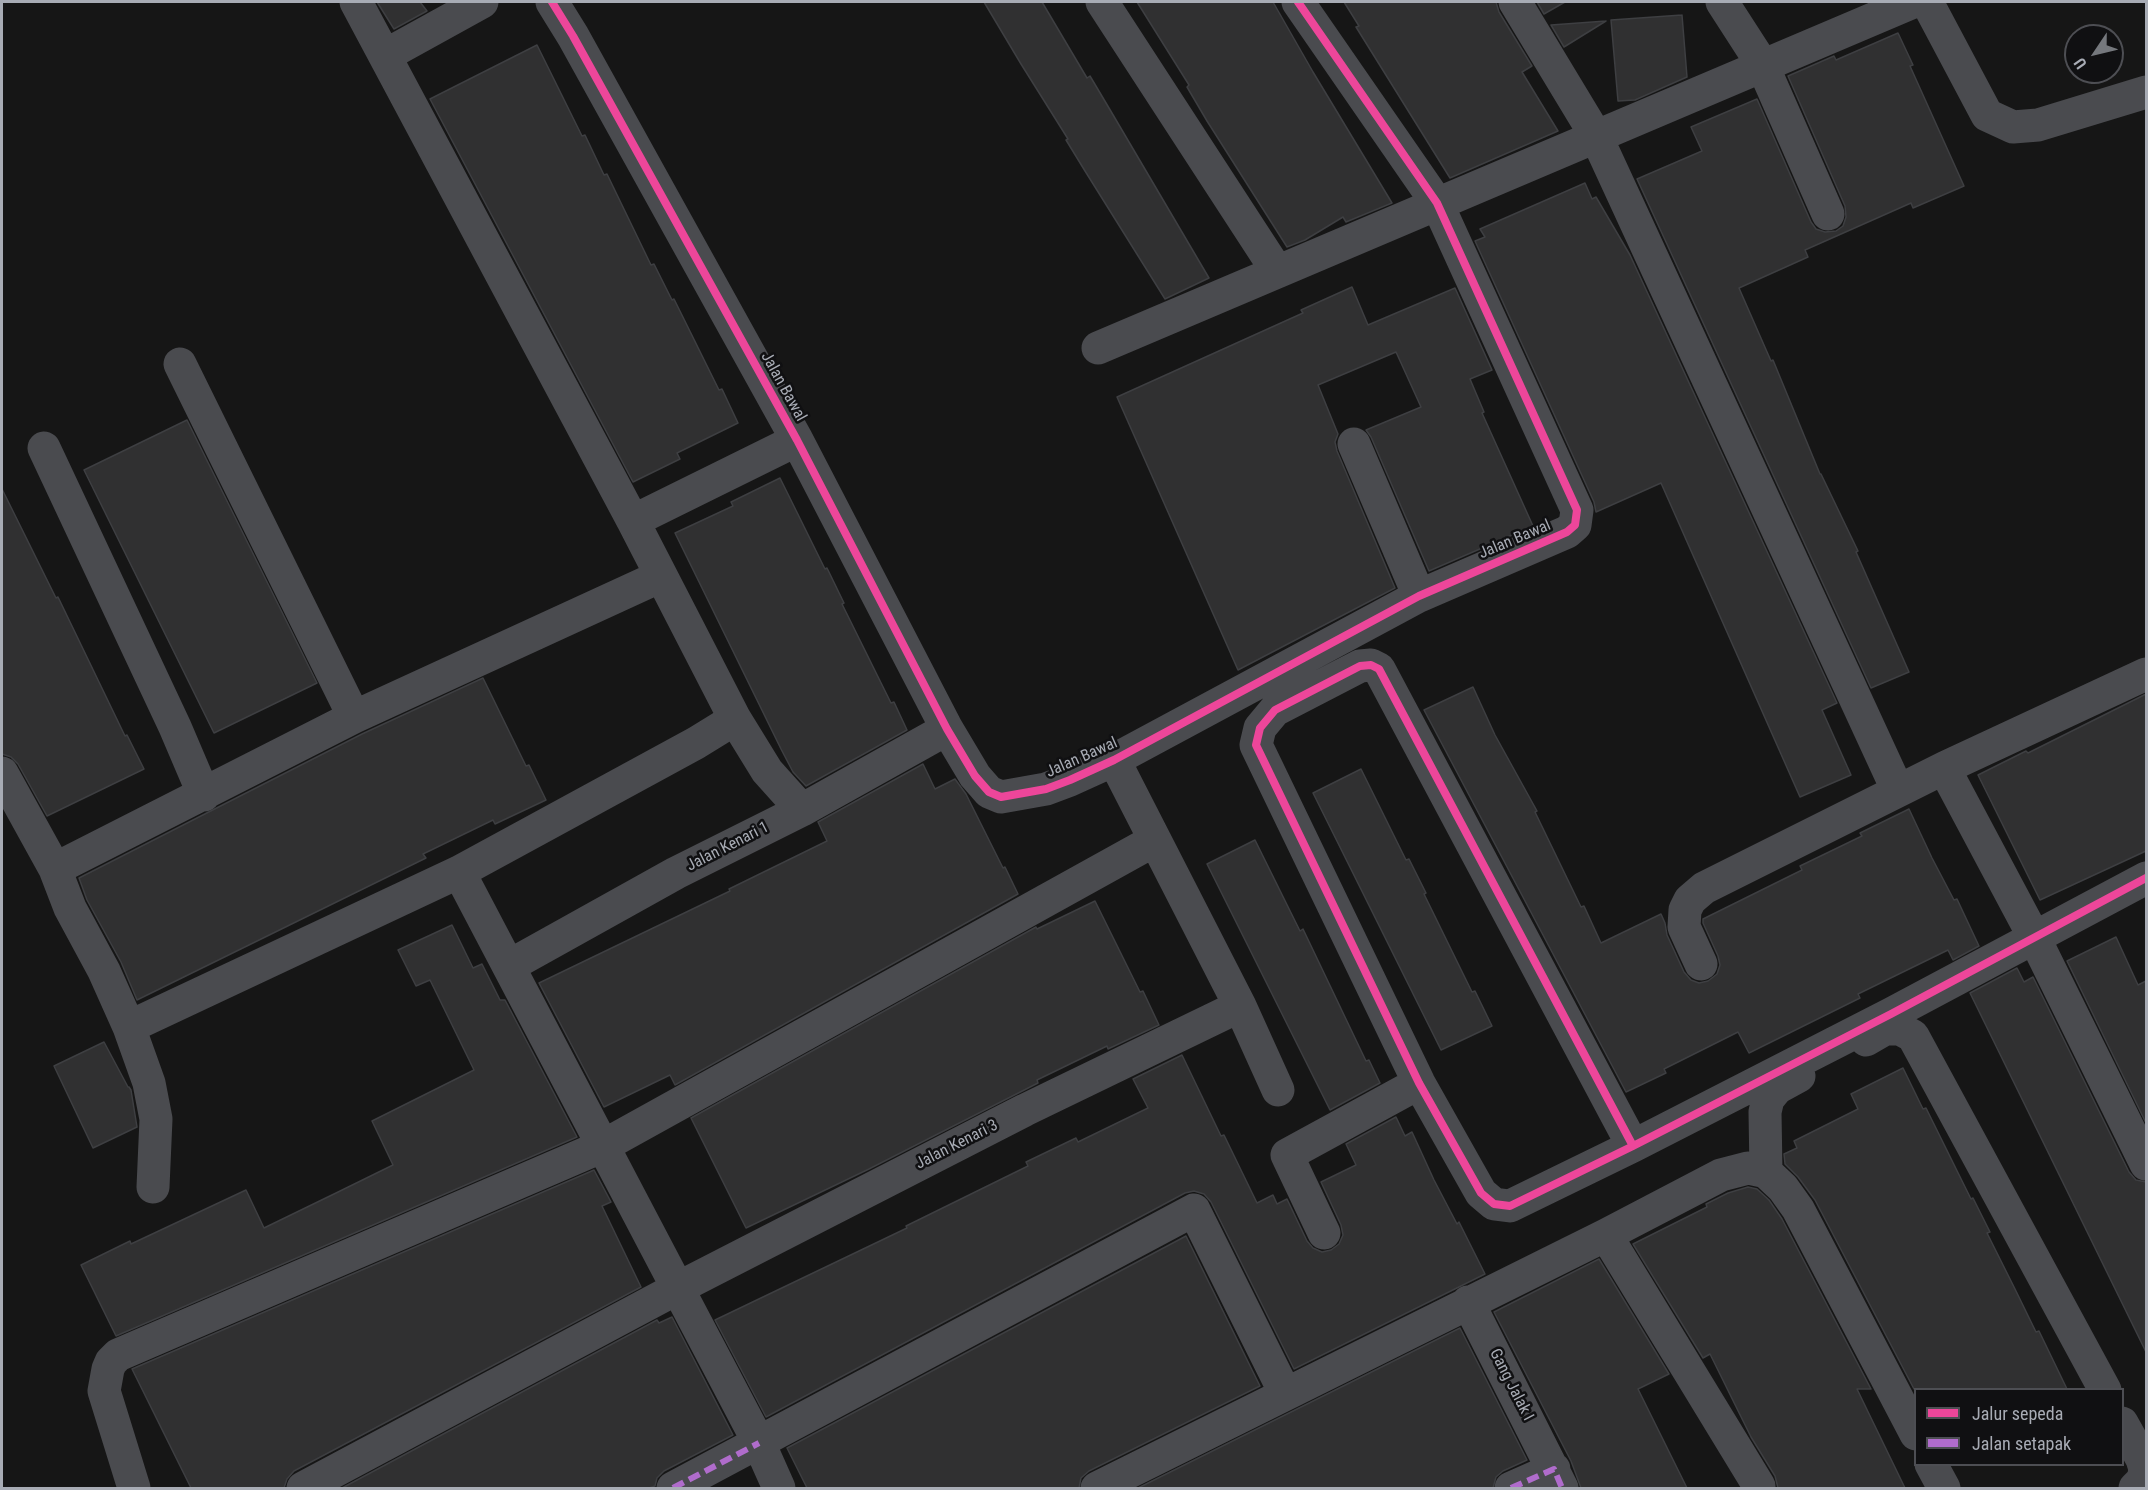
<!DOCTYPE html>
<style>
body{margin:0}
#map{position:relative;width:2148px;height:1490px;overflow:hidden;background:#161616;font-family:"Roboto Condensed",sans-serif}
canvas{display:block}
.frame{position:absolute;inset:0;border:3px solid #a8acb5;pointer-events:none}
.legend{position:absolute;left:1914px;top:1388px;width:210px;height:78px;box-sizing:border-box;background:#101012;border:2px solid #4d4e53;margin:0;padding:8px 10px;list-style:none;font-size:18px;color:#a8acb5}
.legend li{display:flex;align-items:center;gap:12px;height:30px}
.legend b{width:30px;border:2px solid #4d4e53}
.north{position:absolute;left:2064px;top:24px;width:60px;height:60px;box-sizing:border-box;background:#101012;border:2px solid #4d4e53;border-radius:50%;rotate:235deg;font-size:16px;font-weight:700;line-height:24px;text-align:center;color:#a8acb5}
.north::after{content:'';display:block;margin:auto;width:21px;height:27px;background:#75787d;clip-path:polygon(50% 0,100% 100%,50% 72%,0 100%)}
</style>
<div id="map">
<canvas width="2148" height="1490"></canvas>
<div class="frame"></div>
<ul class="legend">
<li><b style="height:8px;background:#ed469a"></b>Jalur sepeda</li>
<li><b style="height:8px;background:#b06ccc"></b>Jalan setapak</li>
</ul>
<div class="north">U</div>
</div>
<script>
const context = document.querySelector('canvas').getContext('2d');
context.lineJoin = 'round';
function fillPath(path, color) {
  context.fillStyle = color;
  context.fill(path, 'evenodd');
}
function poly(rows) {
  const path = new Path2D();
  for (const r of rows) {
    path.moveTo(r[0], r[1]);
    for (let i = 2; i < r.length; i += 2) path.lineTo(r[i], r[i + 1]);
  }
  return path;
}
function stroke(path, color, width, dash) {
  context.strokeStyle = color;
  context.lineWidth = width;
  context.lineCap = dash ? 'butt' : 'round';
  context.setLineDash(dash || []);
  context.stroke(path);
}
function write(font, color, halo, rows, align = 'center') {
  context.font = font + ' "Roboto Condensed",sans-serif';
  context.lineWidth = 5;
  context.setLineDash([]);
  context.textBaseline = 'middle';
  context.strokeStyle = halo;
  context.fillStyle = color;
  for (const [text, x, y, turn = 0] of rows) {
    context.save();
    context.translate(x, y);
    context.rotate((+turn || 0) * Math.PI / 180);
    context.textAlign = isNaN(turn) ? turn : align;
    if (halo) context.strokeText(text, 0, 0);
    context.fillText(text, 0, 0);
    context.restore();
  }
}
const building = poly([
 [377,2,420,2,427,11,394,29,377,2],
 [984,2,1042,2,1087,78,1090,76,1109,108,1209,278,1165,299,1085,171,1066,140,1068,139,1021,64,984,2],
 [1137,2,1273,2,1313,72,1392,203,1346,222,1343,217,1305,240,1287,247,1207,121,1187,87,1189,85,1137,2],
 [1344,2,1496,2,1499,12,1532,66,1522,72,1558,131,1450,178,1356,27,1359,26,1344,2],
 [1537,2,1565,2,1544,14,1537,2],
 [1682,15,1687,77,1635,100,1618,101,1611,20,1682,15],
 [1606,21,1564,47,1551,25,1606,21],
 [1898,33,1913,65,1910,66,1964,186,1913,208,1911,203,1805,250,1808,257,1739,288,1771,361,1773,360,1820,474,1821,474,1858,551,1856,552,1909,672,1871,688,1637,179,1702,151,1691,127,1757,99,1811,222,1816,229,1825,232,1836,231,1843,226,1846,217,1845,206,1788,76,1834,56,1836,60,1898,33],
 [537,45,582,136,585,135,604,175,607,174,651,265,654,264,672,300,674,299,719,390,722,389,738,423,677,453,680,459,633,482,430,99,537,45],
 [1585,183,1592,199,1596,197,1630,255,1837,703,1822,710,1851,775,1800,797,1661,483,1596,512,1594,502,1475,241,1485,237,1480,229,1585,183],
 [1352,287,1368,325,1455,288,1492,370,1470,379,1484,412,1482,413,1533,526,1429,571,1371,437,1366,430,1421,407,1396,352,1318,385,1338,434,1335,442,1337,451,1395,588,1238,670,1117,397,1303,313,1301,310,1352,287],
 [187,420,317,683,214,733,84,470,187,420],
 [780,478,825,569,827,568,844,603,842,604,891,703,894,702,907,730,806,786,793,772,781,749,675,533,733,506,731,502,780,478],
 [2,489,56,598,58,597,125,736,127,735,144,769,47,816,18,764,11,757,2,754,2,489],
 [483,678,526,766,529,765,546,800,495,824,493,820,423,854,426,858,137,1000,121,962,87,900,79,878,362,734,483,678],
 [1473,687,1495,735,1537,811,1535,812,1581,907,1584,906,1601,943,1661,914,1665,923,1667,935,1684,972,1691,980,1699,983,1708,981,1717,974,1720,965,1718,956,1703,923,1703,919,1802,870,1800,866,1862,836,1860,833,1909,809,1932,858,1954,900,1957,899,1979,946,1953,960,1948,950,1858,994,1860,998,1749,1053,1738,1032,1664,1069,1666,1073,1626,1092,1424,710,1473,687],
 [2146,694,2146,851,2040,900,1978,775,2026,751,2028,753,2146,694],
 [923,764,935,789,955,779,966,794,1003,868,1005,867,1018,894,675,1085,670,1075,604,1107,539,983,730,891,729,889,827,841,818,822,923,764],
 [1361,769,1406,860,1409,859,1426,893,1424,894,1472,992,1475,991,1492,1026,1441,1050,1313,793,1361,769],
 [1255,840,1300,931,1303,929,1366,1061,1369,1060,1380,1083,1330,1110,1207,864,1255,840],
 [1095,901,1140,992,1143,991,1159,1025,1108,1049,1107,1046,1037,1080,1038,1083,869,1169,746,1228,691,1118,1036,927,1037,929,1095,901],
 [452,925,473,968,482,964,500,1000,505,1000,577,1137,116,1336,81,1265,130,1241,131,1244,246,1190,264,1228,336,1193,393,1165,372,1121,474,1070,430,980,416,986,398,950,452,925],
 [2116,937,2138,985,2146,981,2146,1123,2067,961,2116,937],
 [2017,968,2024,982,2033,977,2129,1172,2136,1180,2146,1182,2146,1352,1970,993,2017,968],
 [104,1042,128,1087,129,1087,131,1090,137,1127,93,1148,54,1066,104,1042],
 [1182,1055,1221,1136,1224,1135,1257,1203,1273,1195,1277,1204,1287,1199,1307,1241,1313,1248,1322,1252,1331,1250,1339,1244,1343,1235,1341,1225,1321,1182,1356,1165,1346,1144,1396,1117,1405,1136,1412,1132,1434,1180,1457,1224,1459,1222,1485,1274,1294,1369,1211,1202,1204,1194,1194,1191,1185,1193,766,1417,715,1320,907,1228,906,1226,1028,1166,1026,1162,1076,1138,1078,1142,1148,1108,1133,1079,1182,1055],
 [1903,1068,1923,1109,1926,1108,1971,1199,1973,1198,1990,1232,1987,1233,2015,1289,2036,1332,2039,1331,2067,1389,1914,1389,1815,1200,1798,1177,1785,1164,1784,1154,1797,1148,1794,1141,1858,1109,1851,1094,1903,1068],
 [594,1170,611,1202,602,1206,641,1287,294,1471,287,1479,284,1488,191,1488,132,1369,594,1170],
 [1748,1187,1757,1189,1769,1200,1782,1219,1871,1389,1857,1389,1905,1488,1778,1488,1775,1476,1751,1437,1710,1354,1703,1358,1633,1244,1707,1207,1706,1204,1728,1193,1748,1187],
 [1186,1236,1260,1386,1089,1471,1081,1478,1079,1488,807,1488,787,1448,1186,1236],
 [1599,1259,1669,1374,1638,1389,1687,1488,1581,1488,1571,1461,1494,1312,1599,1259],
 [672,1317,733,1435,664,1471,657,1478,655,1486,649,1488,342,1488,657,1320,659,1323,672,1317],
 [1460,1328,1527,1460,1503,1471,1496,1477,1493,1488,1138,1488,1460,1328]
]);
const street = poly([
 [356,2,633,521,735,719,767,771,802,810],
 [552,2,573,36,797,440,947,729,975,776,989,792,1001,797,1046,789,1070,780,1114,760,1419,596,1567,532,1575,525,1577,510,1437,203,1298,2],
 [1102,2,1277,271],
 [1515,2,1596,136,1898,791],
 [1722,2,1762,64,1828,214],
 [1927,2,1987,115,2013,127,2038,125,2146,92],
 [386,55,482,2],
 [1098,348,1913,2],
 [1354,444,1419,596],
 [44,448,175,727,204,795],
 [633,521,797,440],
 [354,717,661,576],
 [1114,760,1240,1006,1278,1090],
 [1944,768,2034,937,2146,1164],
 [2,773,55,869],
 [459,872,759,1443,779,1488],
 [1701,964,1684,927,1685,910,1690,900,1704,888,1944,768,2146,674],
 [509,966,676,873,802,810,947,729],
 [129,1027,459,872,696,743,735,719],
 [1866,1040,1885,1029,1900,1029,1913,1036,2105,1390],
 [1633,1146,1379,669,1371,665,1360,666,1275,710,1260,728,1256,745,1419,1083,1481,1193,1494,1204,1510,1206,1633,1146,1891,1014,2146,878],
 [1766,1172,1765,1112,1768,1099,1777,1088,1799,1076],
 [153,1187,156,1119,149,1083,129,1027,104,971,70,908,55,869,354,717,180,364],
 [1324,1233,1287,1155,1419,1083],
 [1606,1235,1759,1486,1759,1488],
 [1468,1302,1562,1488],
 [2122,1423,2142,1459,2145,1469,2143,1480,2135,1488],
 [1931,1464,1944,1488],
 [134,1488,104,1391,108,1369,111,1362,118,1355,603,1146,1155,840],
 [303,1488,676,1289,1025,1110,1240,1006],
 [673,1488,1194,1210,1285,1393],
 [1097,1488,1606,1235,1721,1175,1748,1168,1766,1172,1783,1188,1798,1209,1916,1434],
 [1511,1488,1554,1469]
]);
const quiet = poly([
 [673,1488,759,1443],
 [1511,1488,1554,1469,1562,1488]
]);
const cycleway = poly([
 [552,2,573,36,797,440,947,729,975,776,989,792,1001,797,1046,789,1070,780,1114,760,1419,596,1567,532,1575,525,1577,510,1437,203,1298,2],
 [1633,1146,1379,669,1371,665,1360,666,1275,710,1260,728,1256,745,1419,1083,1481,1193,1494,1204,1510,1206,1633,1146,1891,1014,2146,878]
]);
const streetNames = [
 ["Jalan Bawal",783,387,61],
 ["Jalan Bawal",1515,540,-23],
 ["Jalan Bawal",1082,758,-24],
 ["Jalan Kenari 1",728,847,-27],
 ["Jalan Kenari 3",957,1145,-27],
 ["Gang Jalak I",1511,1385,63]
];
fillPath(building, '#303031');
stroke(building, '#3e3f42', 1.5);
stroke(street, '#4a4b4f', 33);
stroke(quiet, '#b06ccc', 6, [12, 6]);
stroke(cycleway, '#ed469a', 8);
write('16px', '#a8acb5', '#101012', streetNames);
</script>
